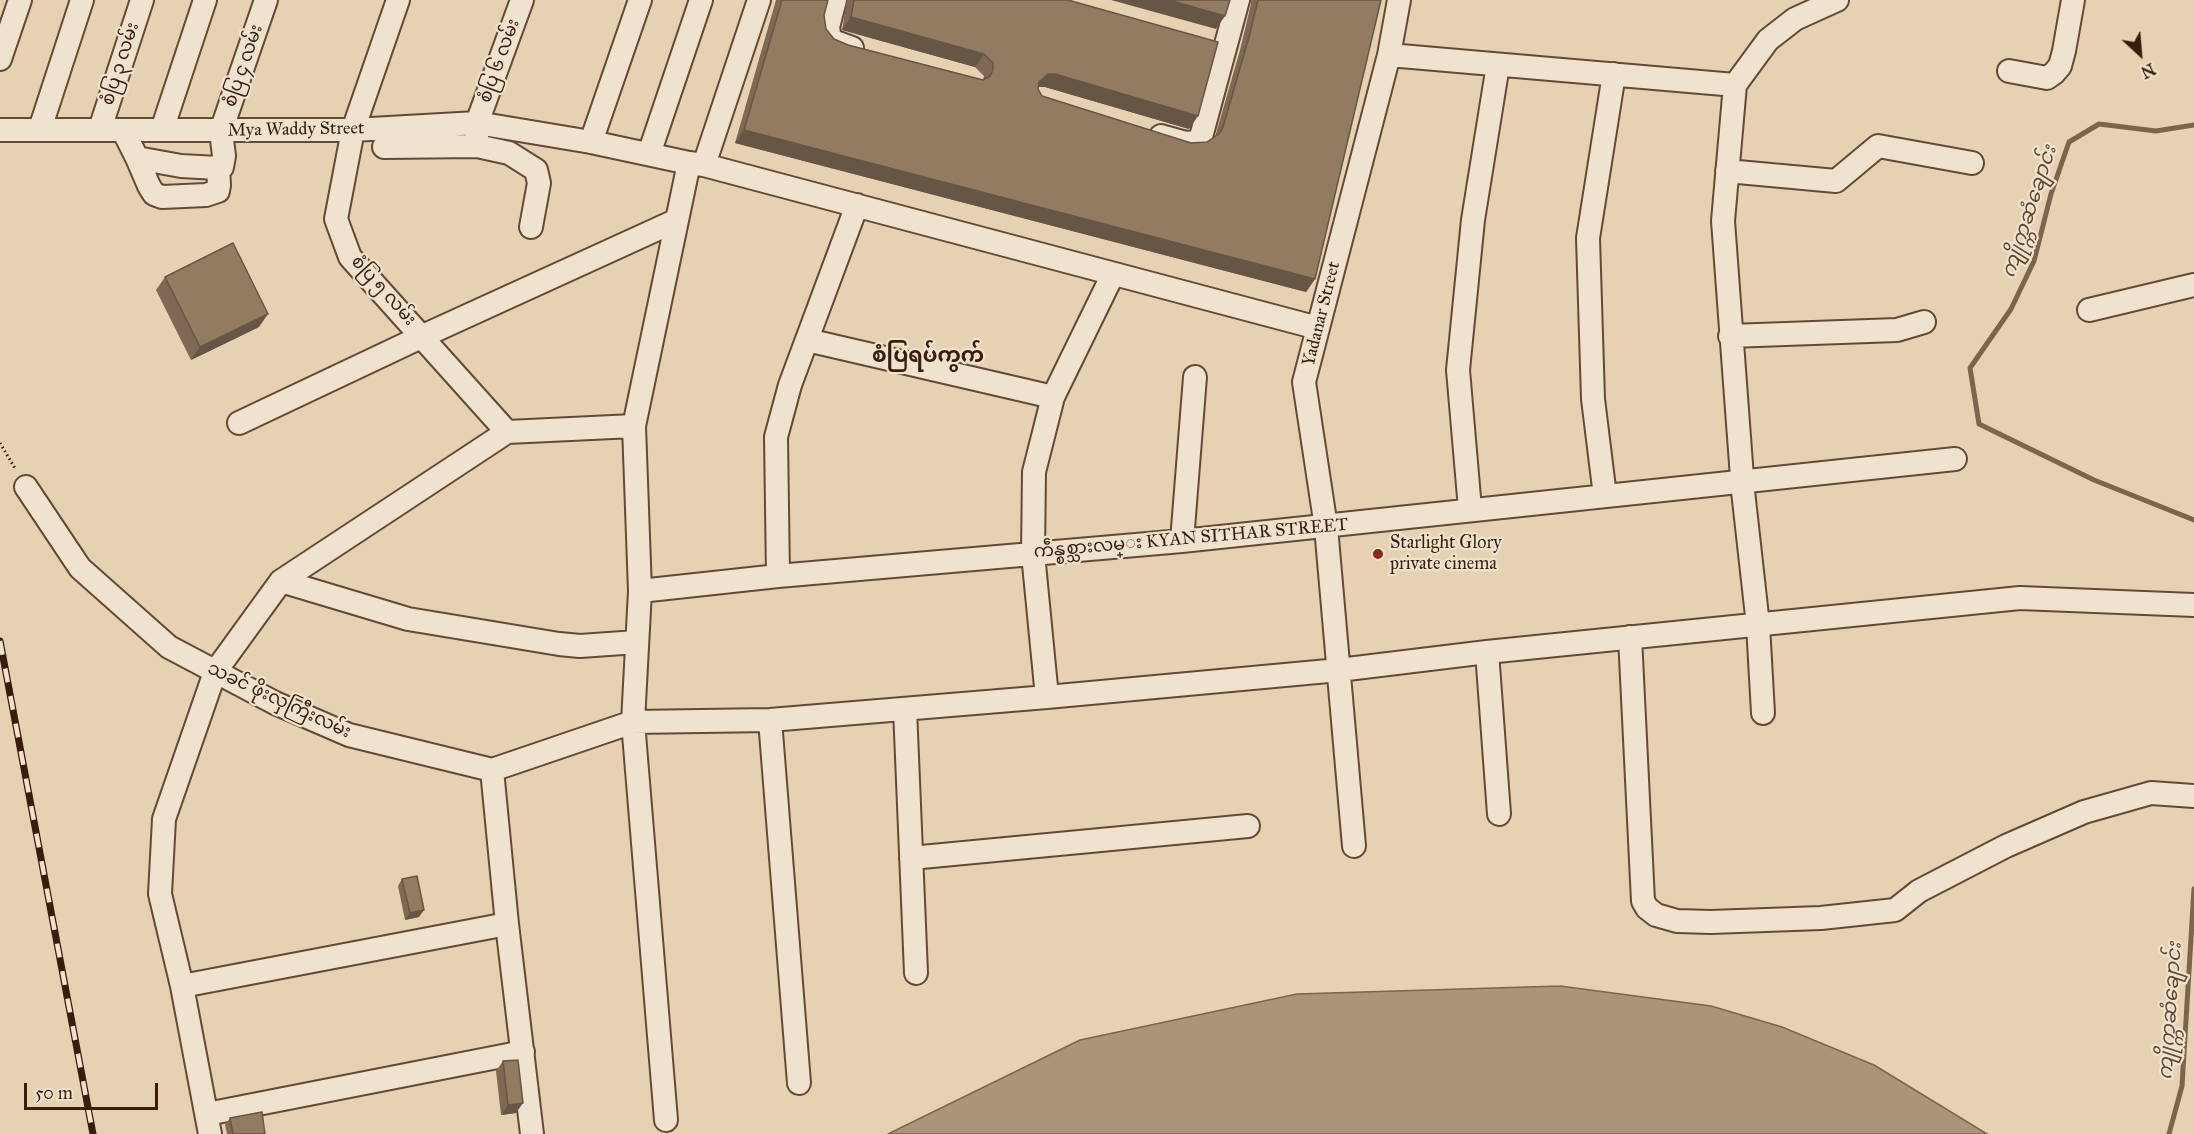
<!DOCTYPE html>
<meta charset="utf-8">
<style>
body{margin:0}
#map{position:relative;width:2194px;height:1134px;overflow:hidden;background:#e6d2b3;font-family:"IM FELL Great Primer",serif}
canvas{display:block}
.north{position:absolute;left:2110px;top:24px;width:60px;height:60px;-webkit-text-stroke:4px #efe2ce;paint-order:stroke;rotate:154deg;font-size:16px;font-weight:700;line-height:24px;text-align:center;color:#391d0a}
.north::after{content:'';display:block;margin:auto;width:21px;height:27px;background:#391d0a;clip-path:polygon(50% 0,100% 100%,50% 72%,0 100%)}
.scale{position:absolute;left:24px;top:1083px;width:134px;height:27px;box-sizing:border-box;border:3px solid #391d0a;border-top:0;padding-left:8px;font-size:18px;line-height:21px;white-space:nowrap;color:#391d0a;-webkit-text-stroke:4px #efe2ce;paint-order:stroke}
</style>
<div id="map">
<canvas width="2194" height="1134"></canvas>
<div class="north">N</div>
<div class="scale">50 m</div>
</div>
<script>
const context = document.querySelector('canvas').getContext('2d');
context.lineJoin = 'round';
function fillPath(path, color) {
  context.fillStyle = color;
  context.fill(path, 'evenodd');
}
function poly(rows) {
  const path = new Path2D();
  for (const r of rows) {
    path.moveTo(r[0], r[1]);
    for (let i = 2; i < r.length; i += 2) path.lineTo(r[i], r[i + 1]);
  }
  return path;
}
function stroke(path, color, width, dash) {
  context.strokeStyle = color;
  context.lineWidth = width;
  context.lineCap = dash ? 'butt' : 'round';
  context.setLineDash(dash || []);
  context.stroke(path);
}
function write(font, color, halo, rows, align = 'center') {
  context.font = font + ' "IM FELL Great Primer","Noto Sans Myanmar",serif';
  context.lineWidth = 4.5;
  context.setLineDash([]);
  context.textBaseline = 'middle';
  context.strokeStyle = halo;
  context.fillStyle = color;
  for (const [text, x, y, turn = 0] of rows) {
    context.save();
    context.translate(x, y);
    context.rotate((+turn || 0) * Math.PI / 180);
    context.textAlign = isNaN(turn) ? turn : align;
    if (halo) context.strokeText(text, 0, 0);
    context.fillText(text, 0, 0);
    context.restore();
  }
}
const water = poly([
 [1560,986,1711,1006,1782,1027,1874,1065,1987,1134,888,1134,1080,1040,1297,994,1560,986]
]);
const stream = poly([
 [2194,125,2156,131,2099,124,2069,142,2051,194,2034,261,2011,309,1970,368,1979,424,2094,480,2194,520],
 [2169,1134,2182,1086,2194,889]
]);
const path = poly([
 [0,443,16,470]
]);
const minor = poly([
 [398,0,353,130,336,219,350,257,507,432,634,426],
 [522,0,477,123,477,146,509,153,536,170,539,183,531,227],
 [835,0,828,27,830,40,852,48],
 [1389,55,1735,85],
 [0,59,20,0],
 [2009,71,2047,78,2054,73,2060,66,2064,51,2073,0],
 [40,129,82,0],
 [100,129,142,0],
 [0,130,353,130,477,123,591,142,689,163,704,165,1318,328],
 [123,130,137,158,181,166,218,168,222,167,224,156,221,131,266,0],
 [162,130,205,0],
 [1161,136,1186,143,1196,142,1201,137,1238,0],
 [591,142,640,0],
 [384,147,477,146],
 [649,154,701,0],
 [137,158,149,186,154,194,162,197,206,195,218,191,219,185,218,168],
 [704,165,759,0],
 [1727,171,1836,181,1878,146,1972,163],
 [2089,310,2194,285],
 [1730,336,1897,330,1924,322],
 [807,340,1053,397],
 [239,423,423,336,675,221],
 [26,487,80,568,169,647,275,703,349,735,492,770,633,722,770,720,1047,697,1339,670,1487,652,2020,598,2194,605],
 [1605,496,1593,399,1588,238,1614,74],
 [1470,509,1458,370,1473,220,1498,65],
 [1182,541,1195,377],
 [778,576,776,437,790,385,857,205],
 [281,581,507,432],
 [640,591,778,576,1182,541,1955,459],
 [1630,637,1643,901,1647,908,1656,915,1677,921,1711,922,1821,918,1895,910,1919,891,2006,846,2084,812,2151,793,2194,796],
 [1487,652,1499,814],
 [1047,697,1033,554,1034,472,1053,397,1113,274],
 [905,709,916,973],
 [1763,713,1758,625,1743,491,1723,221,1735,85,1768,40,1795,19,1837,0],
 [770,720,799,1083],
 [492,770,507,924,532,1134],
 [1354,846,1326,527,1304,382,1389,55,1399,0],
 [911,858,1248,826],
 [182,986,507,924],
 [207,1114,523,1052],
 [666,1120,633,722,640,591,634,426,689,163],
 [210,1134,182,986,160,894,164,819,215,672,281,581,408,619,559,644,580,646,637,642]
]);
const rail = poly([
 [0,641,93,1134]
]);
const wall = poly([
 [776,0,828,0,824,15,826,29,834,39,848,45,983,80,984,76,975,67,842,30,847,0,1068,0,1189,129,1045,87,1038,87,1038,89,1042,96,1191,143,1207,142,1215,137,1240,50,1251,4,1251,0,1381,0,1315,279,1306,292,735,143],
 [165,277,259,327,191,360,156,290],
 [402,879,419,917,405,920,398,886],
 [503,1061,516,1113,501,1115,496,1071],
 [230,1118,265,1134,227,1134,225,1125]
]);
const shadedWall = poly([
 [1111,0,1169,0,1225,16,1216,29],
 [851,17,984,54,975,67,842,30],
 [1048,74,1055,74,1198,116,1189,129,1045,87,1038,87,1039,82],
 [744,130,1315,279,1306,292,735,143],
 [268,314,259,327,191,360,200,347],
 [424,910,419,917,405,920,410,913],
 [523,1103,516,1113,501,1115,508,1105]
]);
const building = poly([
 [782,0,828,0,824,15,826,29,834,39,848,45,983,80,990,76,993,70,993,63,984,54,851,17,854,0,1068,0,1218,42,1198,116,1055,74,1048,74,1039,82,1038,89,1042,96,1191,143,1207,142,1220,133,1223,127,1249,37,1258,0,1381,0,1315,279,744,130,782,0],
 [1169,0,1230,0,1225,16,1169,0],
 [233,243,268,314,200,347,165,277,233,243],
 [417,876,424,910,410,913,402,879,417,876],
 [518,1060,523,1103,508,1105,503,1061,518,1060],
 [262,1112,265,1134,233,1134,230,1118,262,1112]
]);
const markers = [
 [1378,554,6,"#8f2418"]
];
const streetNames = [
 ["စံပြ ၆ လမ်း",500,61,-70],
 ["စံပြ ၃ လမ်း",121,64,-72],
 ["စံပြ ၄ လမ်း",244,66,-71],
 ["Mya Waddy Street",296,130,-1],
 ["စံပြ ၅ လမ်း",383,291,48],
 ["Yadanar Street",1322,314,-76],
 ["ကဵန္စစ္သားလမ္း KYAN SITHAR STREET",1191,539,-5],
 ["သခင် ဖိုးလှကြီးလမ်း",279,701,25]
];
const poiNames = [
 ["Starlight Glory",1390,544],
 ["private cinema",1390,565]
];
const waterNames = [
 ["ကျိုက္ကဆံချောင်း",2030,212,-72],
 ["ကျိုက္ကဆံချောင်း",2171,1011,-86]
];
const quarterNames = [
 ["စံပြရပ်ကွက်",928,357]
];
fillPath(water, '#ab947a');
stroke(water, '#7d644d', 1.5);
stroke(stream, '#7d644d', 5);
stroke(minor, '#644a34', 26);
stroke(path, '#391d0a', 3, [1.5, 3]);
stroke(minor, '#efe2ce', 22);
stroke(rail, '#391d0a', 7);
stroke(rail, '#efe2ce', 4.5, [14]);
fillPath(wall, '#7e6a54');
fillPath(shadedWall, '#675645');
fillPath(building, '#937b62');
stroke(building, '#675645', 1.5);
for (const [x, y, r, color] of markers) {
  const dot = new Path2D();
  dot.arc(x, y, r, 0, 2 * Math.PI);
  context.fillStyle = color;
  context.fill(dot);
  stroke(dot, '#efe2ce', 2);
}
write('18px', '#391d0a', '#efe2ce', streetNames);
write('18px', '#391d0a', '#efe2ce', poiNames, 'left');
write('italic 20px', '#614731', '#efe2ce', waterNames);
write('bold 21px', '#391d0a', '#efe2ce', quarterNames);
</script>
